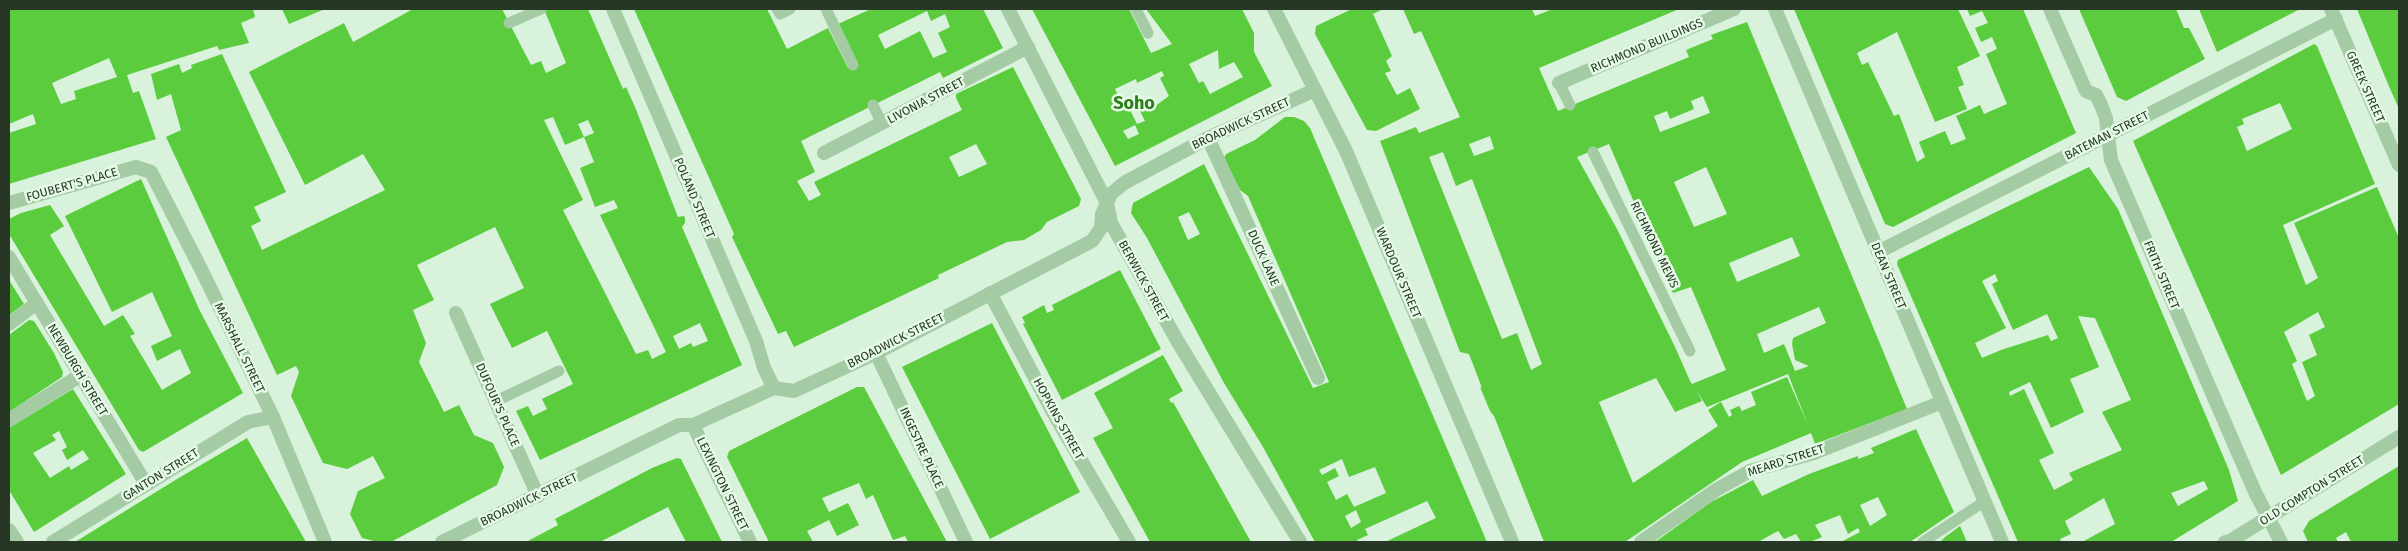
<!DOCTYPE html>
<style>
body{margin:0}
#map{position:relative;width:2408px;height:551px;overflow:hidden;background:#d8f2db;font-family:"Fira Sans",sans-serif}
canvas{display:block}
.frame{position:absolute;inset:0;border:10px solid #283626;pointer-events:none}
</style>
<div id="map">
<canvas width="2408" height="551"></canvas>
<div class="frame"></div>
</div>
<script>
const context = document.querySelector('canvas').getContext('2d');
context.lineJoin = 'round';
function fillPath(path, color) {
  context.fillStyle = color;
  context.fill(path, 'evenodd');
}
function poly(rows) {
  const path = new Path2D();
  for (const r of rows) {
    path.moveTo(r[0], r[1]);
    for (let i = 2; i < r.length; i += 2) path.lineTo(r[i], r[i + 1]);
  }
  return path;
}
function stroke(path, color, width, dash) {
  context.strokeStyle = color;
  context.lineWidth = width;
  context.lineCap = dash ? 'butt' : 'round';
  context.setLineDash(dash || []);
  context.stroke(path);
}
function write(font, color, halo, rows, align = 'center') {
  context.font = font + ' "Fira Sans",sans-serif';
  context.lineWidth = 5;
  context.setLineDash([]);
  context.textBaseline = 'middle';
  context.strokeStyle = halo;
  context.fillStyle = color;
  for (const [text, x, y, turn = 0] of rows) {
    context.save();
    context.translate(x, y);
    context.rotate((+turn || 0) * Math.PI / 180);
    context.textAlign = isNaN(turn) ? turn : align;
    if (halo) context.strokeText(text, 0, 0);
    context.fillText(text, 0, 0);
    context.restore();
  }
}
const building = poly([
 [9,9,253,9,255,17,241,23,249,43,219,50,217,46,127,75,133,93,139,91,156,139,9,184,9,133,36,124,33,114,9,124],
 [109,58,117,77,74,91,76,99,61,104,52,83],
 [282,9,325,9,289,24],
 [413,9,502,9,531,65,541,61,546,73,566,63,544,9,588,9,623,89,626,87,635,107,678,217,684,216,685,218,685,223,682,227,742,365,540,460,516,411,528,406,533,416,547,409,542,399,573,384,547,331,512,348,490,304,524,288,495,227,417,265,434,300,413,310,426,343,419,362,444,412,459,405,474,435,493,443,504,467,497,485,391,542,378,542,362,538,350,514,358,491,385,478,373,456,347,469,323,463,291,396,299,372,296,366,277,375,166,137,181,130,171,94,157,100,151,74,179,64,182,73,192,68,191,65,222,54,286,192,254,207,261,221,251,226,262,250,385,190,363,154,305,185,249,72,344,23,353,42],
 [553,117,565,145,584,137,578,124,588,120,594,133,584,137,594,162,580,168,595,207,614,200,618,208,600,215,666,352,652,359,648,350,636,354,563,210,583,200,544,120],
 [700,323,708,341,693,347,691,343,679,349,673,336],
 [634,9,767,9,787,49,828,28,848,68,853,65,838,24,871,9,983,9,1003,48,943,78,940,72,801,141,815,172,797,181,809,201,821,195,814,182,962,110,956,98,956,94,1013,67,1081,199,1079,206,1047,222,1041,230,1024,240,1007,242,938,275,939,278,794,347,786,331,778,334,732,237,734,234],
 [927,11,931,21,945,14,950,27,938,33,947,52,933,58,920,31,885,49,878,35],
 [976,144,987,164,959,177,949,157],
 [1032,9,1129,9,1151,53,1172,44,1146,9,1242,9,1254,33,1254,52,1272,86,1115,166],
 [1218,50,1219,69,1234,62,1243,77,1210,94,1203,81,1199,83,1189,64],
 [1162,71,1164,76,1160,78,1169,96,1147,112,1144,105,1138,107,1145,121,1137,124,1122,94,1118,95,1115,89,1136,79,1137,83],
 [1135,125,1139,134,1128,139,1123,131],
 [1352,9,1383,9,1373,14,1392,56,1386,61,1391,71,1385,73,1397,95,1410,88,1420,109,1376,131,1367,130,1315,34,1316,26],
 [1403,9,1532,9,1535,16,1553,9,1679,9,1539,68,1558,111,1689,57,1686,50,1713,39,1711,35,1747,22,1907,409,1815,444,1811,433,1742,462,1625,542,1544,542,1494,416,1490,411,1480,387,1482,388,1469,354,1460,352,1380,141,1416,127,1419,133,1460,117,1421,31,1414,34],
 [1703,96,1710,113,1660,132,1654,116,1667,111,1670,119,1694,109,1691,101],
 [1490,136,1494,149,1474,156,1469,144],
 [1609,144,1673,293,1691,287,1726,370,1692,384,1690,381,1676,349,1617,229,1577,157],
 [1443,152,1456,186,1472,179,1542,364,1531,370,1517,333,1502,339,1429,157],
 [1706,167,1727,214,1694,227,1674,182],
 [1792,237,1800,256,1737,282,1729,263],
 [1819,307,1826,323,1793,338,1792,344,1795,360,1809,366,1795,371,1784,344,1764,353,1757,334],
 [1788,374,1808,425,1787,377,1751,392,1756,405,1742,411,1739,406,1730,410,1732,415,1729,417,1721,402,1708,410,1718,426,1633,483,1599,402,1656,378,1675,412,1702,401,1696,390,1707,407],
 [1794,9,1958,9,1980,56,1957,67,1964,85,1958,87,1967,109,1935,122,1897,32,1857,53,1862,65,1868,62,1894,116,1899,114,1917,162,1925,157,1919,142,1945,131,1951,145,1966,139,1956,116,1980,105,1984,114,2007,104,1986,54,1997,49,1992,37,1981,42,1975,28,1988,23,1982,11,1970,16,1967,9,2023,9,2076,133,1893,227,1885,224],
 [2079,9,2176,9,2184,28,2189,28,2205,59,2126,101,2117,97],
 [2199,9,2300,9,2217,52],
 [2357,9,2399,9,2399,109,2388,84],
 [2314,44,2317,46,2375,184,2283,225,2306,285,2318,278,2294,223,2377,187,2399,238,2399,404,2281,475,2133,141],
 [2280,103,2292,129,2247,151,2237,127,2244,124,2242,119],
 [2318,312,2325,327,2309,335,2317,355,2302,362,2315,396,2307,401,2292,364,2297,361,2284,332],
 [1285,117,1294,117,1304,121,1310,128,1487,542,1385,542,1436,518,1427,501,1365,529,1368,535,1357,540,1358,542,1315,542,1263,447,1224,383,1147,238,1131,213,1133,203,1204,164,1313,388,1329,382,1248,196,1240,190,1224,158,1226,154,1255,140],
 [1189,212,1200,234,1188,240,1178,217],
 [1342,459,1349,477,1375,467,1386,493,1354,507,1347,494,1336,500,1327,482,1339,476,1335,468,1322,475,1319,470],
 [1356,510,1361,522,1351,528,1345,516],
 [2089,167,2118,209,2229,470,2238,501,2171,542,2082,542,2115,524,2104,498,2065,521,2071,534,2060,539,2062,542,2018,542,1897,264,1898,260,1957,231],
 [1995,274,1998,281,1992,284,2013,330,2047,314,2058,338,2051,341,2048,335,2001,350,1982,358,1975,343,2006,328,1982,281],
 [2078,316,2095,318,2131,400,2102,412,2122,450,2069,473,2073,480,2054,490,2039,460,2054,453,2043,430,2024,389,2010,396,2009,392,2030,382,2051,428,2084,412,2070,379,2099,367],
 [2204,481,2208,489,2178,506,2171,493],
 [141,179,199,309,243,393,143,452,139,450,9,234,9,219,21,213,50,205,64,226,50,235,104,326,123,315,135,334,130,336,162,390,191,373,180,349,157,361,151,346,172,336,152,292,112,312,65,216],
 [1120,270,1161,349,1062,400,1023,324,1025,323,1022,317,1044,305,1047,313,1054,310,1052,305],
 [9,280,24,304,9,315],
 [29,320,34,321,54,353,63,372,62,377,9,412,9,335],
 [992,323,1080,492,990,539,902,367],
 [1163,355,1183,391,1169,399,1171,403,1173,402,1251,542,1150,542,1093,438,1113,428,1094,393],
 [857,387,864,387,947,542,908,542,905,536,893,540,873,495,866,499,859,483,822,498,829,512,848,503,859,525,837,536,829,520,807,531,813,542,769,542,727,457,729,451],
 [73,389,126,474,34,532,9,490,9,428],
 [59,431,67,447,62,450,67,460,83,450,89,459,71,470,69,466,50,478,33,453,56,440,52,435],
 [1916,429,1954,512,1910,542,1841,542,1860,532,1858,528,1848,534,1840,515,1815,525,1822,537,1810,542,1801,542,1796,534,1784,539,1778,531,1758,542,1655,542,1711,502,1753,480,1762,496,1809,474,1858,456,1858,459,1874,453,1871,448],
 [1878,497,1887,515,1870,526,1860,505],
 [247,438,306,542,75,542,177,479],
 [677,458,681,459,722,542,686,542,668,507,600,542,526,542,558,525,555,519,652,468],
 [2399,466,2399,542,2351,542,2346,532,2336,538,2338,542,2308,542,2303,531,2309,521],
 [1960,526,1967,542,1940,542,1945,537]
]);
const service = poly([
 [777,9,780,14,790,9],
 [826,9,853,65],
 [1136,9,1148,33],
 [509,23,541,9],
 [1559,83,1570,105],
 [873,105,882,124],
 [1593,152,1690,351],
 [496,401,559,371],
 [1923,542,1985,501]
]);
const pedestrian = poly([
 [9,203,136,167,151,172,202,271],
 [1107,203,1111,223,1178,342,1300,542],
 [9,257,146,484],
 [9,324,37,303],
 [9,420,81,375],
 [9,530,17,542],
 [53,542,248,422,273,417],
 [1641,542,1716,490,1750,471]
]);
const minor = poly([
 [613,9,756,341,764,368,774,388],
 [1008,9,1107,203],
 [1775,9,2002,542],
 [2050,9,2086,91,2096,95,2101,105,2106,118,2111,160,2255,492,2281,542],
 [2331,9,2399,165],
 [1559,83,1734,9],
 [1208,138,1318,378],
 [824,153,1028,47],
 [1878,252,2336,19],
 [202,271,273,417,325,542],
 [990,293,1055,416,1129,542],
 [456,313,538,496],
 [876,353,966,542],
 [693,425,750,542],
 [1750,471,1814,453,1942,402],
 [442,542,679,425,693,425,774,388,794,391,876,353,1092,241,1101,228,1102,214,1111,194,1124,183,1208,138,1315,90],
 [2225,542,2230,541,2399,437]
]);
const tertiary = poly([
 [1274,9,1346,151,1512,542]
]);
const streetNames = [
 ["RICHMOND BUILDINGS",1647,46,-23],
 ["GREEK STREET",2365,87,66],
 ["LIVONIA STREET",926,101,-28],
 ["BROADWICK STREET",1241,124,-25],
 ["BATEMAN STREET",2107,136,-27],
 ["FOUBERT'S PLACE",72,185,-16],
 ["POLAND STREET",694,198,67],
 ["RICHMOND MEWS",1654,245,64],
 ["DUCK LANE",1263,258,66],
 ["WARDOUR STREET",1398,273,67],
 ["FRITH STREET",2161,275,67],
 ["DEAN STREET",1888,276,67],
 ["BERWICK STREET",1143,281,61],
 ["BROADWICK STREET",896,341,-27],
 ["MARSHALL STREET",239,348,64],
 ["NEWBURGH STREET",77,370,59],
 ["DUFOUR'S PLACE",497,405,66],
 ["HOPKINS STREET",1058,419,61],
 ["INGESTRE PLACE",921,448,65],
 ["MEARD STREET",1786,461,-18],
 ["GANTON STREET",161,475,-32],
 ["LEXINGTON STREET",722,484,64],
 ["OLD COMPTON STREET",2312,491,-32],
 ["BROADWICK STREET",529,500,-26]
];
const districtNames = [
 ["Soho",1134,104]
];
fillPath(building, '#5acc3d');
stroke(service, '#a4cba4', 11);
stroke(pedestrian, '#a4cba4', 14);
stroke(minor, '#a4cba4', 14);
stroke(tertiary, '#a4cba4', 14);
write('12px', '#283626', '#e5fae7', streetNames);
write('bold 18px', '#2f7c1a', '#e5fae7', districtNames);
</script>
